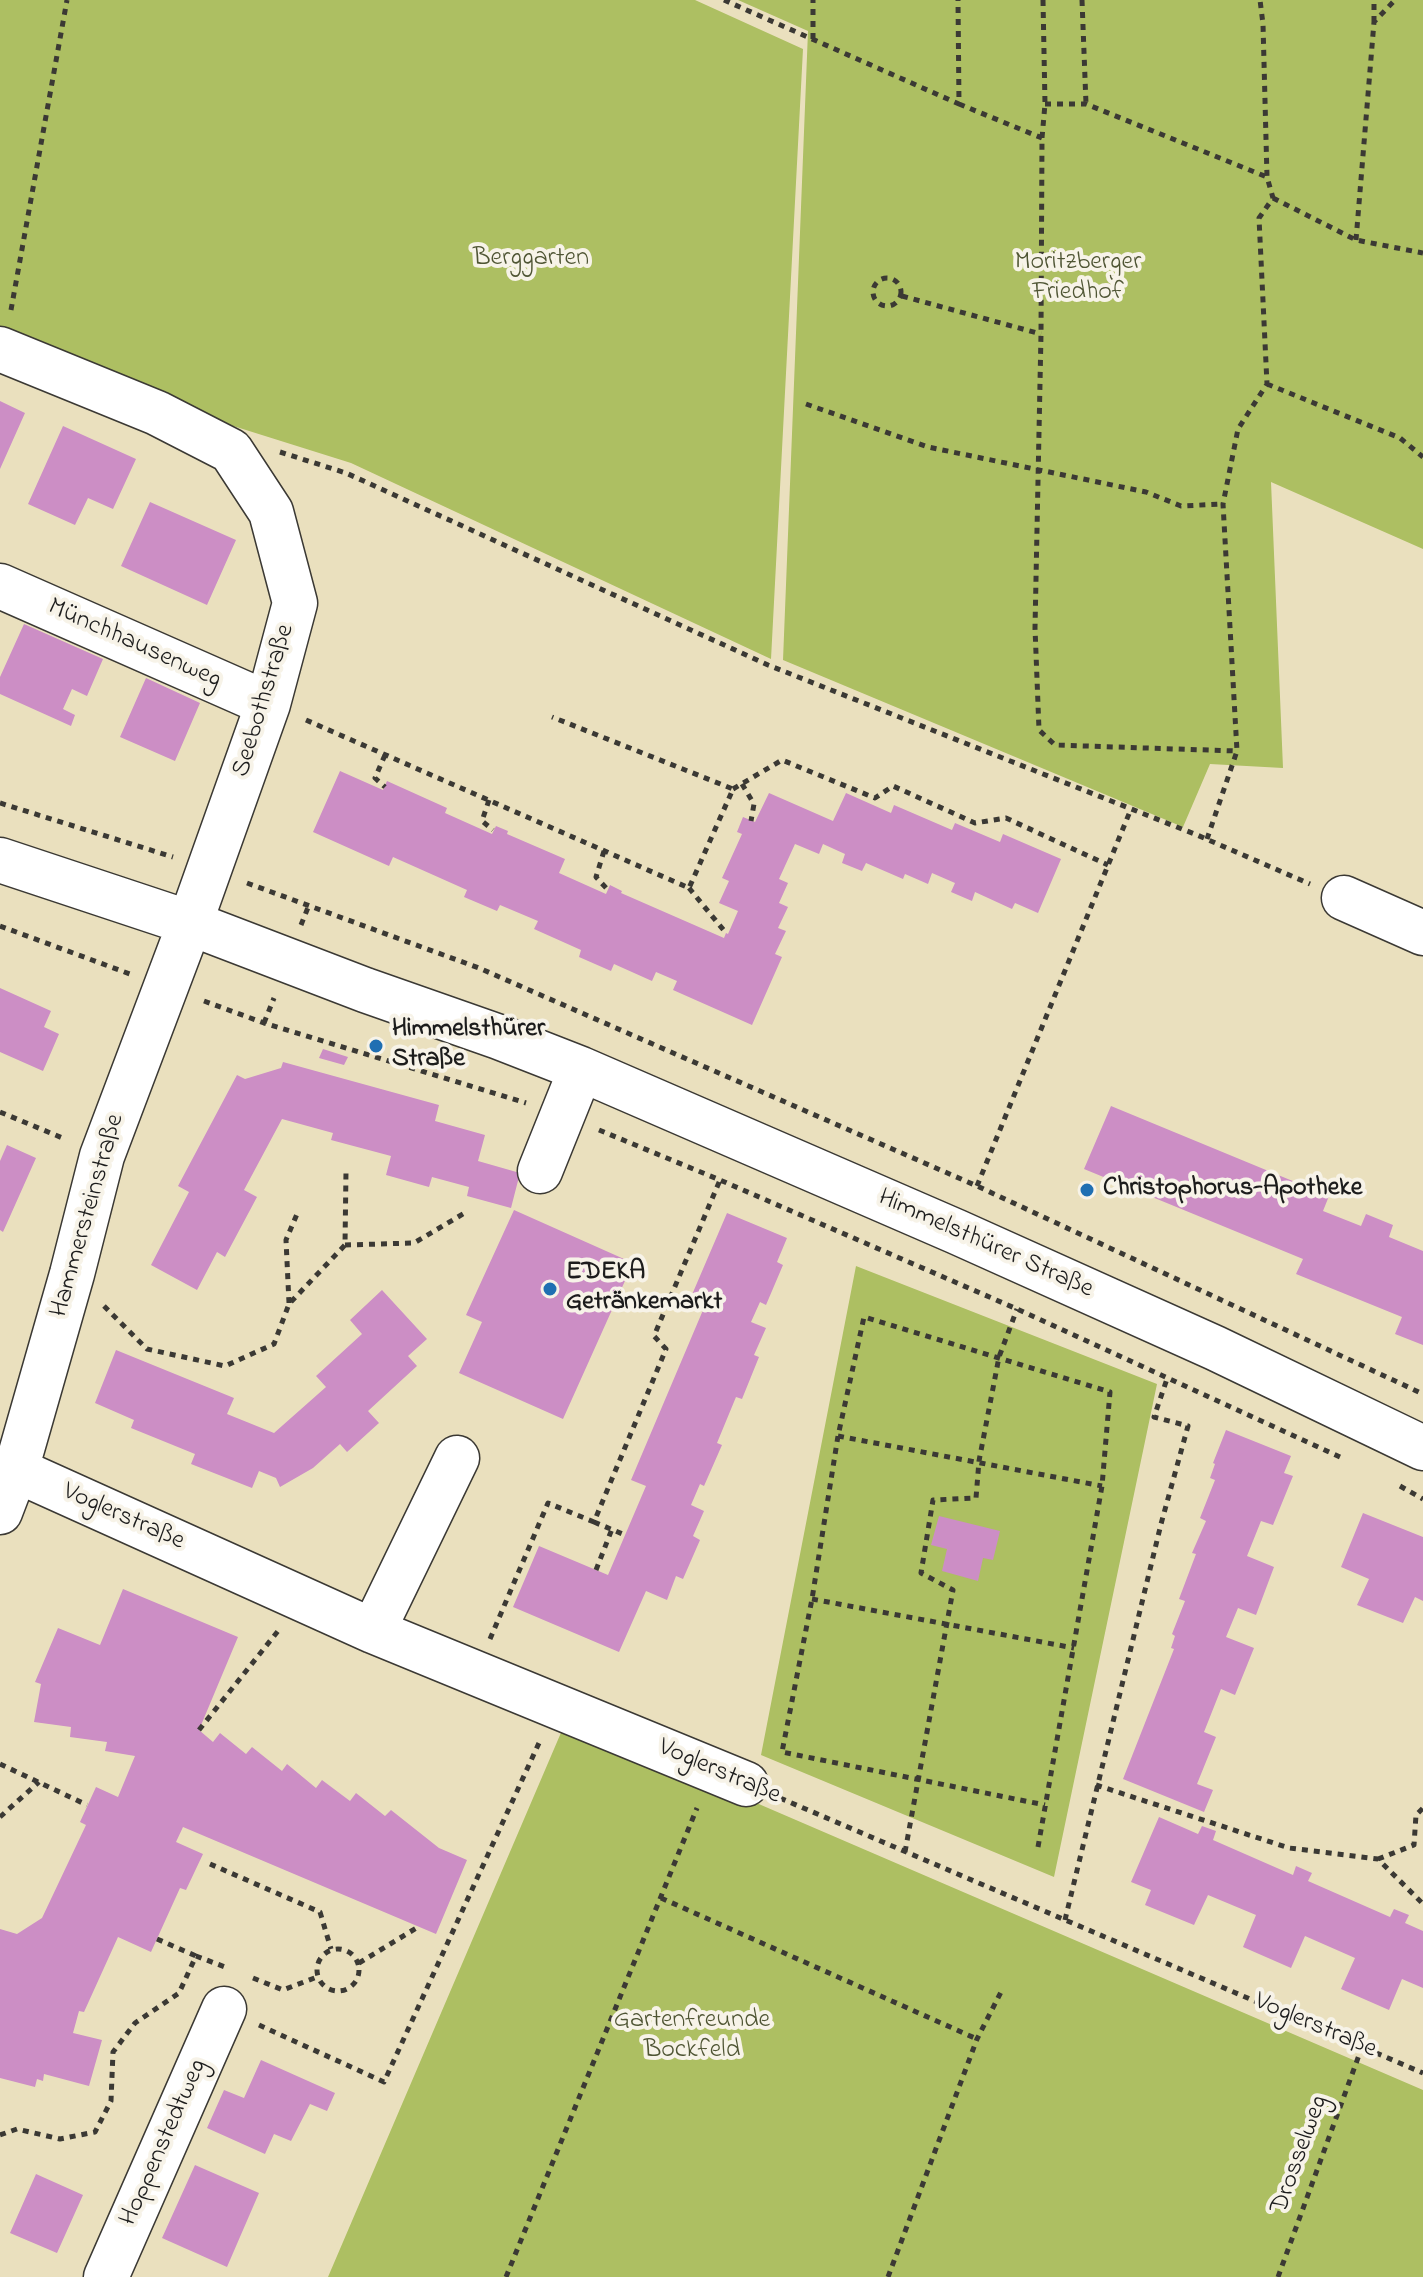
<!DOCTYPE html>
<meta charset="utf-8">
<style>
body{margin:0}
canvas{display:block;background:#eae0be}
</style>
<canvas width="1423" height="2277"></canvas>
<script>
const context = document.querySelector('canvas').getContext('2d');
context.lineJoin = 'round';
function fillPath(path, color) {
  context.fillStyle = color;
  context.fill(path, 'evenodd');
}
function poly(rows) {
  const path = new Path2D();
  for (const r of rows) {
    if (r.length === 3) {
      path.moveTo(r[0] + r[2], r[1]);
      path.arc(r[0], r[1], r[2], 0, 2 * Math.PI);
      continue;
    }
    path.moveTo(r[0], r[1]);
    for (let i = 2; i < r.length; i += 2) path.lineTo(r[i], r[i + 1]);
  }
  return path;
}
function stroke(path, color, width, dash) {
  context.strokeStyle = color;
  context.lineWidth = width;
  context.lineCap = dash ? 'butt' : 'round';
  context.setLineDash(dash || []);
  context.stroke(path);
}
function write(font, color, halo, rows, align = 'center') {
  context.font = font + ' "Indie Flower",sans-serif';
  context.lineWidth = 8;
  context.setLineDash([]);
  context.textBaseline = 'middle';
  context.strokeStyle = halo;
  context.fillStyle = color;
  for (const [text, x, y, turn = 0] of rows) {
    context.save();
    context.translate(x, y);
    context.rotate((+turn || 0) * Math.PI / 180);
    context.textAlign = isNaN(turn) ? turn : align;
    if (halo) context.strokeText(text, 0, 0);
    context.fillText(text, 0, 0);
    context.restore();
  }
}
const green = poly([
 [0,0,695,0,803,49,771,659,351,463,160,403,0,336],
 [738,0,1423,0,1423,549,1271,482,1283,768,1210,764,1183,827,783,660,808,31],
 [856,1266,1157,1384,1054,1877,761,1755],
 [566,1721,1423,2090,1423,2277,328,2277]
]);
const building = poly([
 [0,401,25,413,0,469],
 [63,426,136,459,113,509,88,498,75,525,28,504],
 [150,502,236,540,207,605,121,566],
 [24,624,103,659,87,696,72,689,63,709,75,715,71,726,0,694,0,677],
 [146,678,200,703,175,761,120,737],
 [340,771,383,790,387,781,447,808,445,813,492,834,496,826,508,831,507,834,565,859,559,873,606,894,610,885,622,891,621,893,724,938,726,933,728,934,738,911,719,903,729,881,722,878,742,834,737,832,743,817,755,822,769,793,833,821,846,793,891,813,894,805,952,830,955,823,1000,842,1003,834,1061,859,1038,913,1015,903,1012,909,975,892,972,901,951,892,955,883,932,873,928,884,905,874,903,879,866,863,862,871,842,863,845,854,823,844,819,854,795,844,779,879,788,883,779,903,788,907,778,928,786,931,775,954,782,957,752,1025,673,990,677,981,656,972,652,981,614,964,611,971,579,957,581,950,534,929,538,921,500,905,497,911,464,897,467,890,393,857,389,866,313,832],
 [0,988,51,1011,44,1027,59,1034,43,1071,0,1052],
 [323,1049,348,1057,344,1065,319,1058],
 [283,1062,439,1105,435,1121,485,1135,478,1161,520,1173,511,1208,467,1196,469,1187,432,1177,429,1187,386,1175,391,1156,331,1140,333,1133,282,1119,244,1190,257,1197,225,1257,217,1252,197,1290,151,1265,189,1192,178,1186,237,1075,245,1079,281,1068],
 [1111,1106,1329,1196,1323,1211,1361,1226,1366,1214,1393,1225,1389,1237,1423,1251,1423,1345,1395,1334,1402,1317,1296,1274,1303,1259,1084,1169],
 [7,1145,36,1158,3,1232,0,1230,0,1161],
 [514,1210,633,1263,563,1419,459,1373,482,1322,466,1315],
 [727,1213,787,1238,777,1262,783,1265,766,1305,760,1302,751,1322,766,1328,754,1355,759,1357,742,1399,736,1397,717,1443,722,1445,704,1486,700,1484,691,1505,704,1511,693,1536,700,1540,683,1579,676,1576,667,1600,646,1591,619,1652,513,1607,539,1546,608,1575,646,1486,631,1480,706,1303,691,1297],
 [382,1290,427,1339,408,1356,417,1366,368,1411,379,1423,347,1452,340,1444,313,1468,280,1487,276,1478,259,1471,252,1488,191,1464,195,1454,131,1428,134,1420,95,1403,116,1350,234,1398,227,1414,274,1433,326,1387,316,1376,362,1334,350,1320],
 [1226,1430,1291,1456,1284,1473,1293,1476,1273,1525,1261,1521,1247,1556,1274,1567,1256,1615,1238,1608,1226,1637,1254,1648,1235,1695,1221,1689,1204,1732,1216,1737,1197,1784,1213,1790,1204,1812,1123,1779,1174,1649,1171,1648,1175,1636,1172,1634,1185,1601,1179,1599,1196,1554,1192,1553,1206,1521,1200,1518,1215,1480,1210,1478,1215,1464,1213,1463],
 [1363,1513,1423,1537,1423,1601,1415,1597,1403,1623,1357,1605,1369,1579,1341,1567],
 [939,1516,1000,1531,993,1560,983,1558,978,1581,942,1571,947,1549,931,1545],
 [123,1589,238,1637,199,1730,213,1742,220,1733,246,1754,252,1747,282,1771,287,1764,316,1788,322,1780,350,1801,356,1793,385,1816,391,1810,439,1848,467,1860,436,1934,183,1827,176,1842,203,1854,186,1890,180,1888,151,1952,118,1937,84,2012,79,2011,73,2033,102,2040,89,2086,44,2074,43,2081,37,2079,35,2087,0,2078,0,1929,17,1934,42,1918,86,1825,80,1822,96,1787,118,1797,135,1756,105,1751,107,1742,70,1737,71,1727,34,1722,41,1684,35,1682,58,1628,100,1645],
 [1159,1817,1198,1834,1202,1826,1216,1831,1213,1840,1293,1875,1296,1866,1312,1873,1308,1881,1390,1917,1394,1909,1409,1915,1405,1923,1423,1931,1423,1988,1402,1979,1389,2010,1341,1989,1355,1958,1305,1936,1291,1968,1243,1947,1256,1915,1208,1895,1194,1925,1145,1905,1151,1890,1131,1882],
 [261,2060,335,2093,327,2111,310,2104,291,2141,274,2134,265,2154,207,2128,224,2090,244,2098],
 [195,2165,259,2193,227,2267,162,2238],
 [36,2174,83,2195,57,2253,10,2233]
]);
const path = poly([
 [724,0,959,104,958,0],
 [1043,0,1045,104,1042,138,1041,334,1035,628,1039,730,1055,745,1237,751],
 [1082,0,1086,104],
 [1374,22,1374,0],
 [813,39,813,0],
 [959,104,1042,138],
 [1045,104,1086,104,1267,177],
 [1273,198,1356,240,1423,253],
 [1356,240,1374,22,1395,0],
 [887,292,14],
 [902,296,1041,334],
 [11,310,67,0],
 [1267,384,1400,438,1423,457],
 [806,404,928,447,1146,492,1181,506,1223,504],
 [280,452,346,473,768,665,1197,835,1310,884],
 [306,720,689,888,733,789,552,717],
 [385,755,375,778,385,787],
 [742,784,754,804,751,821],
 [733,789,782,760,875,798,893,786,975,823,1006,818,1108,865],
 [489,800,482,821,493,830],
 [0,803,173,857],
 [1207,839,1237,751,1223,504,1238,429,1267,384,1259,218,1273,198,1267,177,1263,24,1260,0],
 [604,851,596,877,608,890],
 [247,883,479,968,977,1186,1423,1394],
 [689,888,726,933],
 [301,925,309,905],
 [0,926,130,974],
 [204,1001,264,1023,526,1103],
 [264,1023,274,998],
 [0,1112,65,1139],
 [599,1130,720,1180,1017,1309,1340,1457],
 [977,1186,1131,809],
 [345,1245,414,1243,468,1211],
 [289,1303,286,1240,297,1214],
 [104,1306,147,1349,225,1366,274,1344,289,1304,345,1245,346,1171],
 [838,1436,1102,1486],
 [1400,1486,1423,1499],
 [594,1522,625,1535],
 [596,1570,612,1529],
 [812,1599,1074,1648],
 [490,1639,548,1503,594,1522,666,1349,654,1336,720,1180],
 [199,1730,278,1631],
 [0,1764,87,1805],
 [1096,1785,1289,1848,1378,1859,1423,1904],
 [780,1798,1423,2073],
 [0,1817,39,1782],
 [1038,1847,1102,1486,1110,1392,864,1317,838,1436,812,1599,782,1752,1045,1805],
 [905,1852,953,1590,921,1573,933,1500,976,1498,979,1461,999,1357,1017,1309],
 [1378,1859,1414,1845,1416,1815,1423,1808],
 [210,1864,320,1912,331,1949],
 [661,1898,977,2039],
 [1065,1920,1161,1524,1188,1426,1154,1417,1168,1376],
 [157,1939,196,1956],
 [338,1970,21],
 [359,1963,418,1927],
 [253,1978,283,1990,317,1977],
 [259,2025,384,2082,539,1743],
 [0,2135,17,2129,60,2139,95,2132,111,2101,113,2052,135,2023,179,1993,196,1956,225,1967],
 [506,2277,697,1808],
 [888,2277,977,2039,1002,1990],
 [1278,2277,1362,2047]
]);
const minor = poly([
 [0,349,157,413,231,451,271,512,295,603,268,704,190,923,102,1156,72,1274,16,1470,0,1512],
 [0,586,268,704],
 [0,860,190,923,365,990,499,1037,581,1069,957,1232,1215,1348,1423,1448],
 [1344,898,1423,933],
 [540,1171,581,1069],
 [16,1470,373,1631,746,1784],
 [373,1631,457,1458],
 [106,2277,224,2009]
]);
const markers = [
 [376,1046,8,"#1f6fb2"],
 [1087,1190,8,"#1f6fb2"],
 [550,1289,8,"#1f6fb2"]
];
const parkNames = [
 ["Berggarten",531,260],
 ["Moritzberger",1078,264],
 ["Friedhof",1078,294],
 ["Gartenfreunde",692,2022],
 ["Bockfeld",692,2052]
];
const streetNames = [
 ["Münchhausenweg",134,645,24],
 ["Seebothstraße",265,701,-73],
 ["Hammersteinstraße",89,1216,-74],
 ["Himmelsthürer Straße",985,1245,24],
 ["Voglerstraße",123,1518,24],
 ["Voglerstraße",719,1773,23],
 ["Voglerstraße",1315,2027,23],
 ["Hoppenstedtweg",165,2143,-66],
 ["Drosselweg",1301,2155,-70]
];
const poiNames = [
 ["Himmelsthürer",392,1031],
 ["Straße",392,1061],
 ["Christophorus-Apotheke",1103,1190],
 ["EDEKA",566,1274],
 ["Getränkemarkt",566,1304]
];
fillPath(green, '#adbf62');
fillPath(building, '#cc8ec5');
stroke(minor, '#3b3934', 47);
stroke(path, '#3b3934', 5, [6, 6]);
stroke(minor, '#fff', 44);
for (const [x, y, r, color] of markers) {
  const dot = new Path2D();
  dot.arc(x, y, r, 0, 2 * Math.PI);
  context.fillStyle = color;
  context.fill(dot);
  stroke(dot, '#f7f3e8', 3);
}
write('26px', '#4f5534', '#f7f3e8', parkNames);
write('26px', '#1c1c1c', '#f7f3e8', streetNames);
write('bold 26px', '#1c1c1c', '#f7f3e8', poiNames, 'left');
</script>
